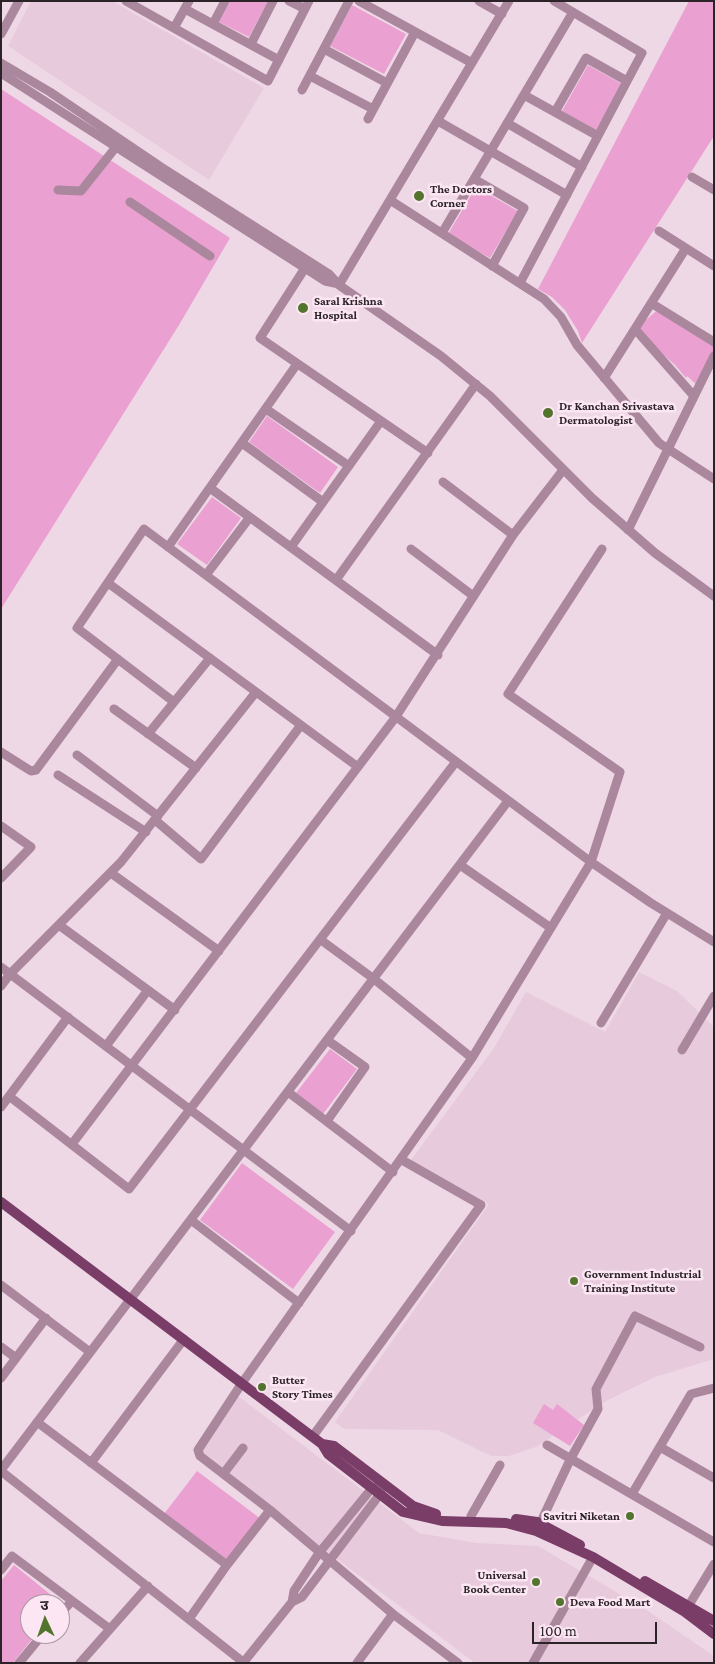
<!DOCTYPE html>
<meta charset="utf-8">
<style>
body{margin:0}
#map{position:relative;width:715px;height:1664px;overflow:hidden;background:#efd8e6;font-family:"Crimson Pro","Noto Sans Devanagari",serif}
canvas{display:block}
.frame{position:absolute;inset:0;border:2px solid #2b2328;pointer-events:none}
.north{position:absolute;left:20px;top:1594px;width:50px;height:50px;box-sizing:border-box;background:#fce6f3;border:1px solid #a898a2;border-radius:50%;rotate:357deg;font-size:14px;font-weight:700;line-height:20px;text-align:center;color:#2b2328}
.north::after{content:'';display:block;margin:auto;width:18px;height:22px;background:#52742c;clip-path:polygon(50% 0,100% 100%,50% 72%,0 100%)}
.scale{position:absolute;left:532px;top:1622px;width:125px;height:22px;box-sizing:border-box;border:2px solid #2b2328;border-top:0;padding-left:6px;font-size:15px;line-height:18px;white-space:nowrap;color:#2b2328;-webkit-text-stroke:4px #fce6f3;paint-order:stroke}
</style>
<div id="map">
<canvas width="715" height="1664"></canvas>
<div class="frame"></div>
<div class="north">उ</div>
<div class="scale">100 m</div>
</div>
<script>
const context = document.querySelector('canvas').getContext('2d');
context.lineJoin = 'round';
function fillPath(path, color) {
  context.fillStyle = color;
  context.fill(path, 'evenodd');
}
function poly(rows) {
  const path = new Path2D();
  for (const r of rows) {
    path.moveTo(r[0], r[1]);
    for (let i = 2; i < r.length; i += 2) path.lineTo(r[i], r[i + 1]);
  }
  return path;
}
function stroke(path, color, width, dash) {
  context.strokeStyle = color;
  context.lineWidth = width;
  context.lineCap = dash ? 'butt' : 'round';
  context.setLineDash(dash || []);
  context.stroke(path);
}
function write(font, color, halo, rows, align = 'center') {
  context.font = font + ' "Crimson Pro",serif';
  context.lineWidth = 5;
  context.setLineDash([]);
  context.textBaseline = 'middle';
  context.strokeStyle = halo;
  context.fillStyle = color;
  for (const [text, x, y, turn = 0] of rows) {
    context.save();
    context.translate(x, y);
    context.rotate((+turn || 0) * Math.PI / 180);
    context.textAlign = isNaN(turn) ? turn : align;
    if (halo) context.strokeText(text, 0, 0);
    context.fillText(text, 0, 0);
    context.restore();
  }
}
const built = poly([
 [31,1,112,1,264,88,209,180,8,46],
 [639,972,677,991,714,1027,714,1359,655,1377,606,1401,536,1447,509,1456,491,1456,438,1430,344,1429,335,1422,489,1204,411,1160,494,1048,526,992,605,1032],
 [238,1396,419,1533,476,1543,538,1546,645,1609,714,1656,714,1663,475,1663,198,1454]
]);
const green = poly([
 [230,1,268,1,249,37,219,22],
 [689,1,714,1,714,136,582,343,578,331,565,310,552,297,538,289],
 [352,5,406,34,384,74,330,46],
 [588,65,622,84,596,130,562,111],
 [1,89,230,238,179,325,1,609],
 [476,187,518,211,490,258,448,234],
 [660,308,714,342,714,356,698,386,687,376,686,378,675,365,635,329],
 [267,416,338,467,320,493,249,442],
 [212,497,241,518,207,565,177,544],
 [330,1049,357,1069,323,1114,296,1093],
 [242,1163,335,1232,293,1289,200,1220],
 [544,1404,553,1410,557,1404,584,1425,570,1446,533,1423],
 [197,1471,261,1519,228,1562,164,1514],
 [14,1565,61,1603,30,1604,30,1634,36,1634,13,1663,1,1663,1,1581]
]);
const minor = poly([
 [126,1,268,81,309,1],
 [289,1,305,9],
 [359,1,472,63],
 [479,1,502,14],
 [185,9,279,60],
 [213,24,225,1],
 [174,28,189,1],
 [1,34,19,1],
 [251,44,273,1],
 [324,49,387,83],
 [1,63,50,92,161,167,329,274,339,285,441,356,490,396,592,498,655,553,714,596],
 [1,73,325,281,339,284],
 [310,76,373,109],
 [302,90,349,1],
 [524,95,598,136],
 [555,112,586,58,627,81],
 [368,119,415,32],
 [438,121,567,195],
 [507,123,582,167],
 [692,177,714,190],
 [474,179,524,208,492,266],
 [58,190,81,191,116,147],
 [390,200,544,299,561,317,577,345,659,443,714,479],
 [130,202,210,256],
 [659,231,714,266],
 [442,233,573,12],
 [305,268,260,338,428,453],
 [520,283,642,53,554,1],
 [339,285,509,1],
 [651,303,714,342],
 [635,329,693,395],
 [604,378,686,248],
 [266,409,349,466],
 [242,443,323,502],
 [443,482,513,535],
 [210,488,438,655],
 [628,530,714,356],
 [168,547,297,364],
 [291,547,381,421],
 [411,549,472,595],
 [206,575,250,517],
 [336,580,476,384],
 [108,583,358,767],
 [174,702,77,628,144,529,591,862,651,903,714,942],
 [114,709,196,768],
 [148,734,210,658],
 [1,752,31,771,36,770,118,659],
 [77,755,158,816],
 [58,775,146,832],
 [155,820,201,859,301,725],
 [1,826,31,847,1,878],
 [460,865,551,928],
 [111,873,219,951],
 [59,925,175,1010],
 [321,940,374,979,472,1058],
 [1,967,351,1231],
 [1,986,10,974,121,862,256,692],
 [601,1023,667,913],
 [106,1046,148,990],
 [682,1050,714,996],
 [288,1092,393,1172],
 [9,1096,129,1189,455,763],
 [1,1107,68,1017],
 [327,1121,365,1067,327,1040],
 [72,1144,395,718,513,535,563,470],
 [191,1220,299,1303],
 [1,1285,90,1352],
 [1,1347,16,1358],
 [1,1378,46,1318],
 [37,1422,227,1565],
 [313,1436,481,1205,402,1160],
 [547,1445,714,1542],
 [660,1447,714,1478],
 [91,1463,184,1339],
 [1,1470,508,801],
 [1,1471,243,1662],
 [224,1473,243,1448],
 [632,1494,691,1394,714,1388],
 [471,1516,500,1465],
 [538,1528,571,1458,598,1409,596,1389,635,1316,700,1347],
 [1,1570,12,1556,110,1629],
 [292,1602,294,1591,319,1553,372,1488,378,1486],
 [689,1605,714,1564],
 [60,1614,72,1601],
 [189,1619,227,1565,270,1510],
 [19,1663,43,1634],
 [80,1663,148,1586],
 [243,1663,292,1602,302,1597,380,1494,382,1488],
 [357,1663,393,1614],
 [458,1663,393,1614,270,1510,200,1456,198,1450,242,1383,472,1058,591,862,620,772,508,694,602,549],
 [533,1663,593,1557]
]);
const major = poly([
 [1,1202,322,1444,328,1454,403,1512,442,1521,506,1523,536,1531,593,1557,685,1612,714,1634],
 [322,1444,334,1446,413,1506,436,1514],
 [516,1519,537,1522,580,1545],
 [645,1581,714,1621]
]);
const markers = [
 [419,196,6,"#52742c"],
 [303,308,6,"#52742c"],
 [548,413,6,"#52742c"],
 [574,1281,5,"#52742c"],
 [262,1387,5,"#52742c"],
 [630,1516,5,"#52742c"],
 [536,1582,5,"#52742c"],
 [560,1602,5,"#52742c"]
];
const poiNames = [
 ["The Doctors",430,189],
 ["Corner",430,203],
 ["Saral Krishna",314,301],
 ["Hospital",314,315],
 ["Dr Kanchan Srivastava",559,406],
 ["Dermatologist",559,420],
 ["Government Industrial",584,1274],
 ["Training Institute",584,1288],
 ["Butter",272,1380],
 ["Story Times",272,1394],
 ["Savitri Niketan",620,1516,"right"],
 ["Universal",526,1575,"right"],
 ["Book Center",526,1589,"right"],
 ["Deva Food Mart",570,1602]
];
fillPath(built, '#e7cadb');
fillPath(green, '#eaa0d0');
stroke(minor, '#ab879e', 9);
stroke(major, '#7a3d67', 10);
for (const [x, y, r, color] of markers) {
  const dot = new Path2D();
  dot.arc(x, y, r, 0, 2 * Math.PI);
  context.fillStyle = color;
  context.fill(dot);
  stroke(dot, '#fce6f3', 2);
}
write('bold 12px', '#2b2328', '#fce6f3', poiNames, 'left');
</script>
